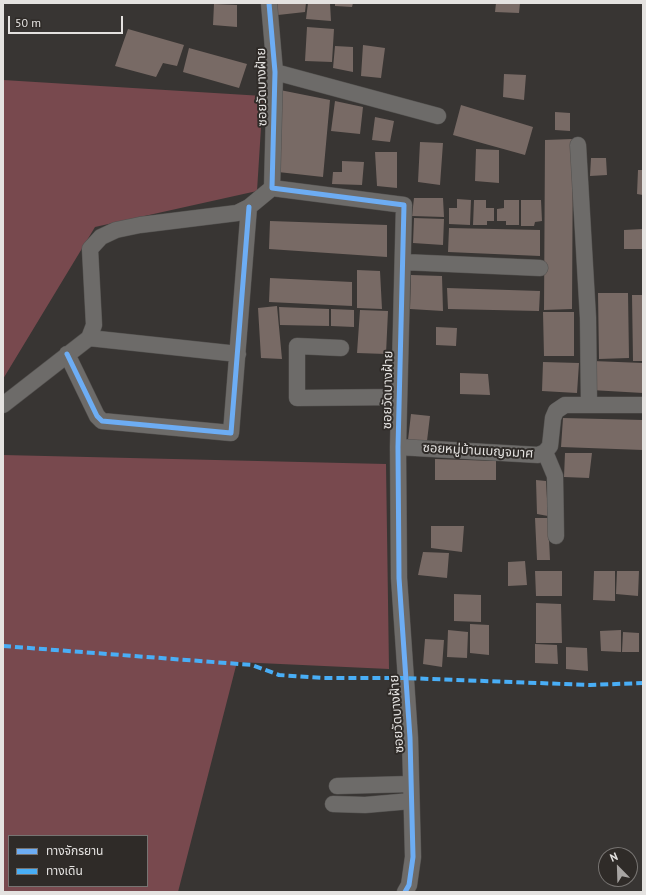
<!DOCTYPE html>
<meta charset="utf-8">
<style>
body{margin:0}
#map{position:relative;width:646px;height:895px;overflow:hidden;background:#383533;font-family:"PT Sans","Noto Sans Thai",sans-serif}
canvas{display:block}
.frame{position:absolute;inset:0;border:4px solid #e4e2e0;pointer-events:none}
.legend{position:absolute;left:8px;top:835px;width:140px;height:52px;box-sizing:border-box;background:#2f2b28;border:1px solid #777472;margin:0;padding:5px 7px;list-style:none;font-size:12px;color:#e4e2e0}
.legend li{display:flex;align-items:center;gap:8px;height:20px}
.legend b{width:20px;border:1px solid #777472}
.north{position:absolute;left:598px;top:847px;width:40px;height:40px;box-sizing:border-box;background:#2f2b28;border:1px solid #777472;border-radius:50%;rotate:337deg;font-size:11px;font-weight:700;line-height:16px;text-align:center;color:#e4e2e0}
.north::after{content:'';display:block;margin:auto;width:14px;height:18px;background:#a8a5a3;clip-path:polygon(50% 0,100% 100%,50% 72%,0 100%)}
.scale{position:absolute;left:8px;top:16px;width:115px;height:18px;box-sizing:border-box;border:2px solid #e4e2e0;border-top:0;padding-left:5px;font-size:12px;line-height:14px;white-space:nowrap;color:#e4e2e0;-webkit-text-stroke:3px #2f2b28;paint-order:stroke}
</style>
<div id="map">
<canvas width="646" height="895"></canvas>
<div class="frame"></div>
<ul class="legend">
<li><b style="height:5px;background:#6dadf4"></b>ทางจักรยาน</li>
<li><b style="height:5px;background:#49aef6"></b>ทางเดิน</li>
</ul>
<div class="north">N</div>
<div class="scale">50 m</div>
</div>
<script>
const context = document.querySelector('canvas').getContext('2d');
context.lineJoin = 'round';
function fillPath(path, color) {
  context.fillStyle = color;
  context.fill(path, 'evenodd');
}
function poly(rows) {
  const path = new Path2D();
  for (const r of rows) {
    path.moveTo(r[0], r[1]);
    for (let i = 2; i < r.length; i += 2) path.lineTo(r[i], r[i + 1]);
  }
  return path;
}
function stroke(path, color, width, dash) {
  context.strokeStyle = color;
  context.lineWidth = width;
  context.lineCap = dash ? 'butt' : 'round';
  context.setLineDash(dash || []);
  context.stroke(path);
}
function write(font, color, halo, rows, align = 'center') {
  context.font = font + ' "PT Sans","Noto Sans Thai",sans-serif';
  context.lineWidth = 4;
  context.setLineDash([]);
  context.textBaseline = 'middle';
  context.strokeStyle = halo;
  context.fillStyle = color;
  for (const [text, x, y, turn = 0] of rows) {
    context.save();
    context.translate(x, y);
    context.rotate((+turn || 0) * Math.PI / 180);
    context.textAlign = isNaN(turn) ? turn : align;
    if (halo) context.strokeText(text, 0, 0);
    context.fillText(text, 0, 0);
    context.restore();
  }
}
const green = poly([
 [3,80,263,96,257,191,95,227,3,379],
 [3,455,386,464,389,669,237,662,178,892,3,892],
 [9,836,147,836,147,886,9,886]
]);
const building = poly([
 [276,3,306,3,305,12,278,15],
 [308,3,330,3,331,21,306,19],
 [335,3,353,3,352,7,335,6],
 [496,3,520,3,519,13,495,12],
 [214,4,237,5,237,27,213,25],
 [307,27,334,29,332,62,305,61],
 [128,29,184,45,177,66,163,63,156,77,115,66],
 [363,45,385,48,381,78,361,76],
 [335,46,353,47,353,72,333,68],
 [189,48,247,64,239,88,183,72],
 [504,74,526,75,524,100,503,97],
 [280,90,330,100,323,177,278,172],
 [335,101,363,107,360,134,331,131],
 [461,105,533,127,525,155,453,135],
 [555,112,570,113,570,131,555,130],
 [375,117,394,121,390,142,372,140],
 [573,139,572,309,544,310,545,140],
 [420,142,443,143,440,185,418,182],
 [476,149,499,150,499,183,475,181],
 [375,152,397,152,397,188,377,186],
 [591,158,606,158,607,175,590,176],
 [342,161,364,162,362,185,332,184,333,172,342,172],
 [638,170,643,170,643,195,637,194],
 [414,198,443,198,444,217,412,216],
 [457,199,471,200,470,225,449,224,449,208,457,208],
 [474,200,486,200,486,208,494,208,494,221,487,221,487,225,473,225],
 [504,200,519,200,519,225,506,225,506,221,497,221,497,209,504,208],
 [521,200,541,200,542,221,535,222,534,226,521,226],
 [414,218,444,219,443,245,413,243],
 [270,221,387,225,387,257,269,249],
 [449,228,540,230,540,256,448,252],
 [643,229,642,249,624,249,624,230],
 [357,270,380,271,382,309,357,308],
 [411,275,442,276,443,311,410,309],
 [270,278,352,282,352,306,269,302],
 [447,288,540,291,539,311,448,309],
 [598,293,628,293,629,358,599,359],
 [632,295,643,295,643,361,633,361],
 [277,306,282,359,261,358,258,308],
 [279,307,329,309,329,326,280,325],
 [331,309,354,310,354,327,331,326],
 [360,310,388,311,386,354,357,353],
 [543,312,574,312,574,356,544,356],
 [436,327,457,328,456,346,436,345],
 [593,361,643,363,643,393,591,390],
 [543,362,579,363,577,393,542,391],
 [460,373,488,374,490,395,460,394],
 [411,414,430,416,427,441,408,440],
 [563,418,643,420,643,450,561,447],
 [565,453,592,453,589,478,564,477],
 [435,459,496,461,496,480,435,480],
 [536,480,546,481,548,516,537,514],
 [535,518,548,518,550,560,537,560],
 [431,526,464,526,462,552,431,548],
 [423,552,449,553,447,578,418,575],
 [525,561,527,585,508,586,508,562],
 [535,571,562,571,562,596,536,596],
 [594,571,615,571,615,601,593,600],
 [617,571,639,571,638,596,616,594],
 [454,594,481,595,481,622,454,621],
 [536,603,561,604,562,643,536,643],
 [470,624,489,625,489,655,470,653],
 [448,630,468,632,467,658,447,657],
 [621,630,621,652,601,651,600,631],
 [623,632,639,633,639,652,622,652],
 [425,639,444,640,442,667,423,664],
 [535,644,557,645,558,664,535,663],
 [566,647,587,648,588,671,566,669]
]);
const minor = poly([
 [269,3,275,72,272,188,404,205,398,447,399,578,410,738,413,857,409,885,405,892],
 [275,72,438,116],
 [578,145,588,318,589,405],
 [403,262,540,268],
 [89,338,238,354],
 [341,348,297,346,297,398,399,397],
 [67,354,97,416,102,421,231,433,249,207],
 [3,405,89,338,94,325,90,249,101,237,116,230,140,225,237,213,249,207,272,188],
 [398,447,538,455,545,452,550,446,553,418,556,411,565,405,643,405],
 [545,452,555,476,556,536],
 [337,786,411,784],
 [333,804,365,805,411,801]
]);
const quiet = poly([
 [3,646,252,665,279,675,323,678,405,678,590,685,643,683]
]);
const cycleway = poly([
 [269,3,275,72,272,188,404,205,398,447,399,578,410,738,413,857,409,885,405,892],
 [67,354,97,416,102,421,231,433,249,207]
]);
const streetNames = [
 ["ซอยวัดบางฝ้าย",262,87,-91],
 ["ซอยวัดบางฝ้าย",388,390,-89],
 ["ซอยหมู่บ้านเบญจมาศ",478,451,3],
 ["ซอยวัดบางฝ้าย",397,714,-94]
];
fillPath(green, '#78494e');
fillPath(building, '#786a65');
stroke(minor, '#53514f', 17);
stroke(minor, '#6d6b69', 16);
stroke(quiet, '#49aef6', 4, [8, 4]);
stroke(cycleway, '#6dadf4', 5);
write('13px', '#e4e2e0', '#2f2b28', streetNames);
</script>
